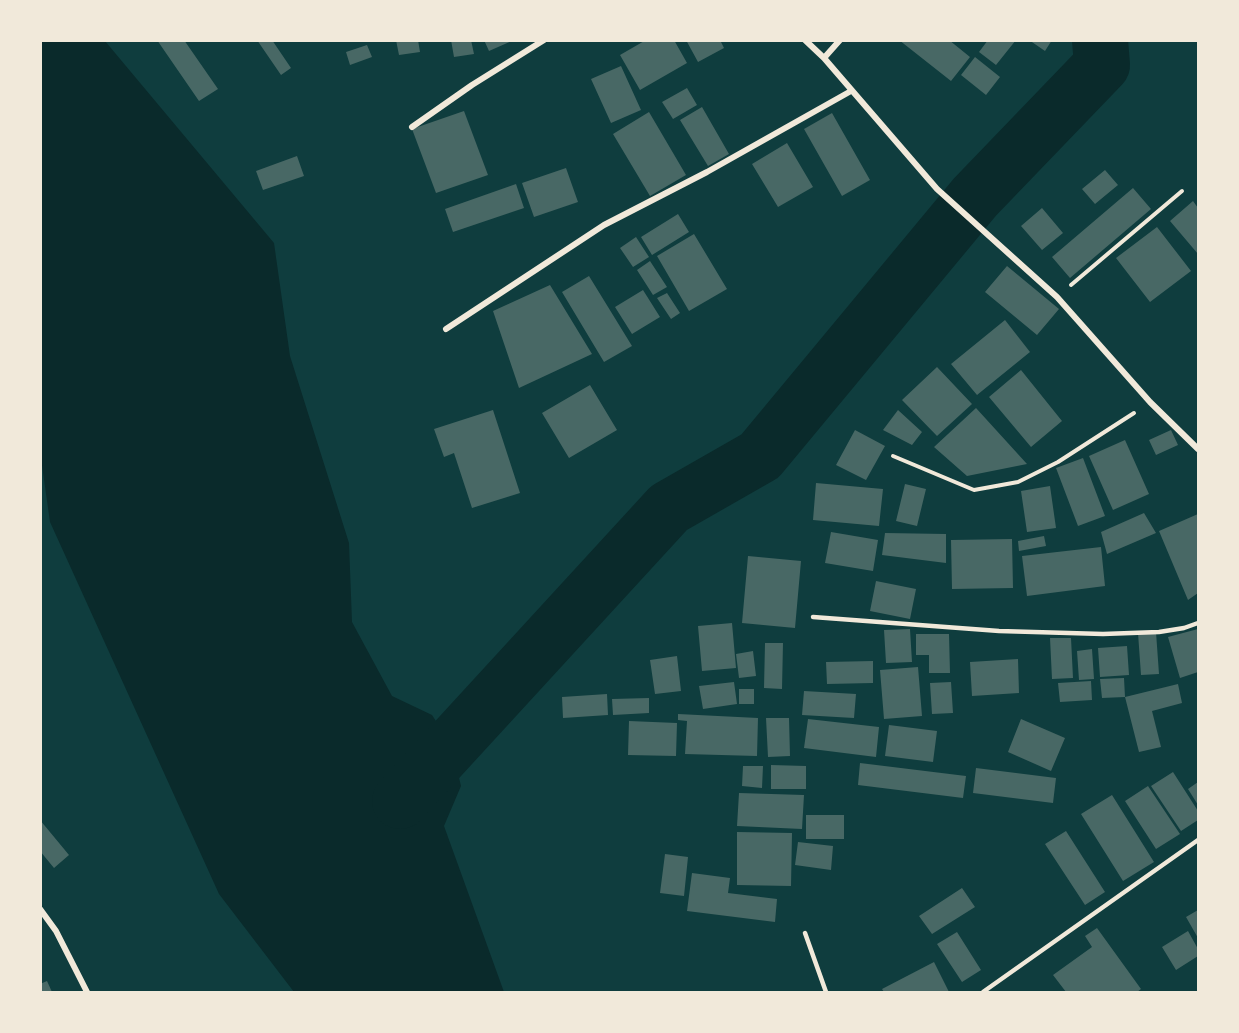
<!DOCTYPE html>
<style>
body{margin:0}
#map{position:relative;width:1239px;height:1033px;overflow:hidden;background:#0f3d3e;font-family:"Fira Sans Condensed",sans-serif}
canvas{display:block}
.frame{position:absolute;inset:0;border:42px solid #f1e9da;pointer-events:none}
</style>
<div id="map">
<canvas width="1239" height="1033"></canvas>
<div class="frame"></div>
</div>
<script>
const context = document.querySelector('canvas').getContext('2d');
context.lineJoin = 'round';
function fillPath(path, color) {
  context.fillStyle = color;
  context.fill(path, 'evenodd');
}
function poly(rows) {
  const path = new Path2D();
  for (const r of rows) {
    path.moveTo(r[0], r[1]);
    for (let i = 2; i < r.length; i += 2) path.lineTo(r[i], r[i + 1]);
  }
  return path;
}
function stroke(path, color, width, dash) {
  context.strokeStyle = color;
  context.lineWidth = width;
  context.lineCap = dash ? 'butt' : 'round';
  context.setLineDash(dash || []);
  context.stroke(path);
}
const water = poly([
 [40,41,105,41,274,243,290,356,349,543,352,622,392,696,432,715,451,744,461,786,444,826,504,992,294,992,219,894,50,522,40,451]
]);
const river = poly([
 [400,801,669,508,760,456,975,197,1102,65,1100,40]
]);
const building = poly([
 [157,40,184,40,218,89,199,101],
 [257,40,272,40,291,68,281,75],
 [396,40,418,40,420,52,399,55],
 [451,40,471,40,474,54,454,57],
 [484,40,514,40,489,51],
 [646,40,674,40,687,63,640,90,620,55],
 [686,40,720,40,724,48,698,62],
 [899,40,949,40,970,57,951,81],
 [988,40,1016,40,996,65,979,52],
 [1029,40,1052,40,1045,51],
 [367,45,372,57,350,65,346,52],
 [975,57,1000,77,986,95,961,75],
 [621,66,641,110,611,123,591,79],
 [687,88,697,105,673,119,662,102],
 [702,107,729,154,708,166,680,120],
 [464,111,488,175,436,193,412,129],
 [649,112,686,175,650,196,613,134],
 [832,113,870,180,842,196,804,129],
 [787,143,813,187,778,207,752,164],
 [297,156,304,176,263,190,256,171],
 [566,168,578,202,534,217,522,183],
 [1105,170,1118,185,1095,204,1082,189],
 [516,184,524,208,453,232,445,209],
 [1133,188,1151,209,1070,278,1052,257],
 [1193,201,1198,208,1198,254,1170,221],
 [1042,208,1063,233,1042,250,1021,226],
 [678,214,689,232,652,255,641,237],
 [1157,227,1191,271,1150,302,1116,258],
 [694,234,727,289,689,311,657,256],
 [636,237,649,257,633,267,620,248],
 [650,261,667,287,653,295,637,270],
 [1007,266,1059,309,1037,335,985,292],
 [589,276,632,346,604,362,562,292],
 [550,285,592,354,519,388,493,311],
 [643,290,660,317,632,334,615,307],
 [667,293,680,313,671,319,657,298],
 [1005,320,1030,352,977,395,951,364],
 [937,367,972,404,937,436,902,400],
 [1021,370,1062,421,1031,447,989,397],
 [590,385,617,430,569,458,542,413],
 [976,408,1027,464,967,476,934,447],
 [493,410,520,493,472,508,454,453,444,457,434,429],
 [898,410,922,432,912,445,883,430],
 [855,430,885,446,866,480,836,465],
 [1171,430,1178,445,1156,455,1149,440],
 [1125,440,1149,494,1113,510,1089,456],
 [1083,458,1105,516,1078,526,1056,468],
 [816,483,883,489,879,526,813,520],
 [905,484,926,489,917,526,896,521],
 [1050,486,1056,528,1027,532,1021,491],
 [1144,513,1156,533,1107,554,1101,532],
 [1198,514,1198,545,1197,545,1198,548,1198,593,1188,600,1159,531],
 [831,532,878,540,873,571,825,563],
 [885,533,946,534,946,563,882,555],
 [1044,536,1046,546,1019,551,1018,541],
 [1012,539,1013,588,952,589,951,540],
 [1101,547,1105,586,1027,596,1022,556],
 [748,556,801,561,795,628,742,623],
 [876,581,916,589,910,619,870,611],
 [732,623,736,668,702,671,698,626],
 [910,629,912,662,886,663,884,630],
 [1198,629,1198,672,1180,678,1168,637],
 [1156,632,1159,674,1141,675,1138,633],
 [916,634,949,634,950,673,929,673,929,655,916,655],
 [1050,638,1071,638,1073,678,1052,679],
 [765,643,783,643,782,689,764,688],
 [1127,646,1129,675,1100,677,1098,648],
 [1092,649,1094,679,1079,680,1077,651],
 [753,651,756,676,739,678,736,654],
 [677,656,681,691,655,694,650,660],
 [1018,659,1019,693,972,696,970,662],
 [873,661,873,683,827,684,826,662],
 [918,667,922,716,884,719,880,670],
 [1124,678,1125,697,1102,698,1100,679],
 [1091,681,1092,700,1060,702,1058,683],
 [734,682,737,704,703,709,699,686],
 [951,682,953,713,932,714,930,683],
 [1178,684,1182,703,1152,711,1161,747,1139,752,1125,697],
 [739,689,754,689,754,704,739,704],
 [804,691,856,694,854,718,802,715],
 [607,694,608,715,563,718,562,697],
 [649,698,649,713,613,715,612,699],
 [678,714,758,718,757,756,685,754,687,721,678,720],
 [766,718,789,718,790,756,768,757],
 [808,719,879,727,876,757,804,748],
 [1021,719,1065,738,1051,771,1008,752],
 [629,721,677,723,676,756,628,755],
 [889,725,937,731,933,762,885,756],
 [860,763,966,776,963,798,858,785],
 [771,765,806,766,806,789,771,789],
 [743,766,763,766,762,788,742,786],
 [976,768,1056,778,1053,803,973,793],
 [1173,772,1198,811,1198,820,1181,831,1151,786],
 [1198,782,1198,805,1188,789],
 [1148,786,1180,834,1156,849,1125,801],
 [739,793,804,795,802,829,737,826],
 [1112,795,1154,862,1123,881,1081,814],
 [806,815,844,815,844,839,806,839],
 [40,820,69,855,54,868,40,851],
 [1066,831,1105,892,1085,905,1045,844],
 [737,832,792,833,791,886,737,885],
 [798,842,833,846,831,870,795,865],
 [665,854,688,857,684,896,660,893],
 [692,873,730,878,728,893,777,899,775,922,687,911],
 [962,888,975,907,932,934,919,916],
 [1198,910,1198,938,1186,917],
 [1097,928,1141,989,1137,992,1066,992,1053,975,1092,947,1085,936],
 [1188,931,1198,949,1198,956,1176,970,1162,947],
 [957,932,981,970,962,982,937,944],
 [934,962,949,992,884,992,882,989],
 [47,981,52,992,40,992,40,984]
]);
const path = poly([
 [1071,285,1182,191],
 [893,456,974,490,1018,482,1058,462,1134,413]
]);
const service = poly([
 [813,617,999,631,1103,634,1159,632,1184,628,1198,623],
 [805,933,826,992],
 [983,992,1198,840]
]);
const minor = poly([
 [805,40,824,58,937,189,1057,297,1150,402,1198,449],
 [824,58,840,40],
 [412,127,472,85,544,40],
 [446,329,604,225,707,172,851,91],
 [40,909,56,931,87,992]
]);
fillPath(water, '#0a2a2b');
stroke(river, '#0a2a2b', 56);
fillPath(building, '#486865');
stroke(path, '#f1e9da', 4);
stroke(service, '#f1e9da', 4.5);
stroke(minor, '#f1e9da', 6);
</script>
